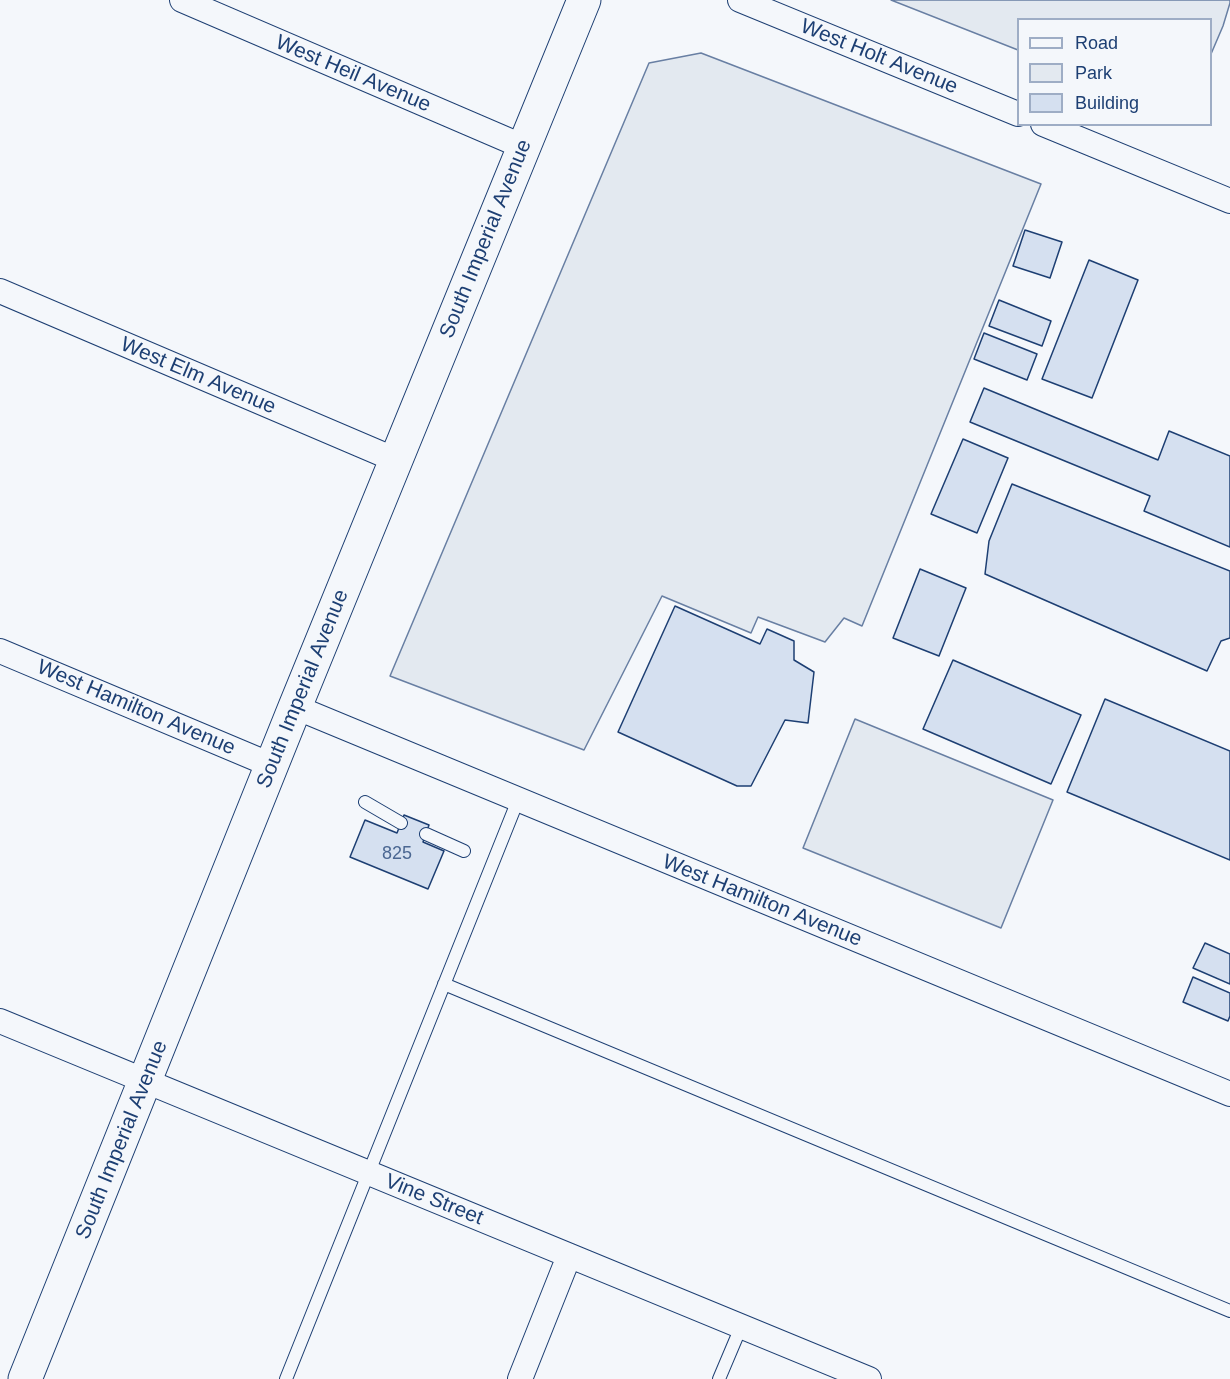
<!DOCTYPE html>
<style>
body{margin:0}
#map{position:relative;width:1230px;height:1379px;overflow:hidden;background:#f4f7fb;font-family:Arial,sans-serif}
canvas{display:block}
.legend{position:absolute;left:1017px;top:18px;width:195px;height:108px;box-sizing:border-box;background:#f4f7fb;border:2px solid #9eadc5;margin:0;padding:8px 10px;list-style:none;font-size:18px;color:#1d3f73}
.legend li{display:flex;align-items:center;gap:12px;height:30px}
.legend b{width:30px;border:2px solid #9eadc5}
</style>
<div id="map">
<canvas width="1230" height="1379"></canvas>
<ul class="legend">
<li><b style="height:8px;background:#f4f7fb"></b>Road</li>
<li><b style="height:16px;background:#e3e9f0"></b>Park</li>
<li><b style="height:16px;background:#d5e0f0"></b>Building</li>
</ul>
</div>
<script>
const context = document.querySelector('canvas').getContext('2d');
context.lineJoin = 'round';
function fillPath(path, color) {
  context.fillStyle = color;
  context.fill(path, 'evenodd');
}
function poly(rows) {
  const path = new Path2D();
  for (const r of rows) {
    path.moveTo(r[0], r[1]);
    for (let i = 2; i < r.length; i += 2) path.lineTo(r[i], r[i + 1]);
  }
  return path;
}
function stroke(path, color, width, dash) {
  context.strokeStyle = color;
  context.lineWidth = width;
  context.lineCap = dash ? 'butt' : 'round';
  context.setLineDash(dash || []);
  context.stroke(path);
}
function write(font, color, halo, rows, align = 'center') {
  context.font = font + ' Arial,sans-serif';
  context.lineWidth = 4.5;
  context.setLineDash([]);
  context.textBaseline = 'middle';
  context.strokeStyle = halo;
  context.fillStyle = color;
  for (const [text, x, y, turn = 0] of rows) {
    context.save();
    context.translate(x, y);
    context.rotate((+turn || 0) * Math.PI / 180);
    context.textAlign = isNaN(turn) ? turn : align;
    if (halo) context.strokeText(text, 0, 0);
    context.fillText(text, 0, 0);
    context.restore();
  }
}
const green = poly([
 [891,0,1230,0,1230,3,1223,26,1211,54,1210,20,1018,20,1018,50,891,0],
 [701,53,1041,184,862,626,844,618,825,642,758,617,751,633,662,596,584,750,390,676,649,63,701,53],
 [855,719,1053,800,1001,928,803,848,855,719]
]);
const building = poly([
 [1025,230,1062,242,1050,278,1013,266,1025,230],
 [1089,260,1138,280,1092,398,1042,379,1089,260],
 [999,300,1051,321,1042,346,989,326,999,300],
 [984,333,1037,354,1027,380,974,359,984,333],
 [984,388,1158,460,1169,431,1230,456,1230,547,1144,511,1150,496,970,422,984,388],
 [963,439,1008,458,977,533,931,514,963,439],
 [1012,484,1230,571,1230,638,1221,641,1207,671,985,574,989,541,1012,484],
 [920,569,966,588,939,656,893,638,920,569],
 [675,606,760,644,767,629,794,641,794,660,814,672,808,723,785,720,751,786,737,786,618,732,675,606],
 [953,660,1081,715,1051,784,923,729,953,660],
 [1105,699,1230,751,1230,860,1067,792,1105,699],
 [404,815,429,825,423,842,444,851,428,889,350,857,365,820,397,833,404,815],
 [1205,943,1230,954,1230,984,1193,968,1205,943],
 [1193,977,1230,993,1230,1016,1228,1021,1183,1002,1193,977]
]);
const service = poly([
 [365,802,401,823],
 [426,834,464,851],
 [444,984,1230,1311],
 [286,1379,518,800],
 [719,1379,741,1327]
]);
const minor = poly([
 [182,0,524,147],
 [740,0,1018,114],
 [1043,124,1230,201],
 [0,291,396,460],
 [0,651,271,765],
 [295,707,1230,1094],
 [0,1021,869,1379],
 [520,1379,569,1256]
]);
const trunk = poly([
 [25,1379,295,707,584,0]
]);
const numberNames = [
 ["825",397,854]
];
const streetNames = [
 ["West Holt Avenue",879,57,22],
 ["West Heil Avenue",353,74,23],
 ["South Imperial Avenue",486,239,-68],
 ["West Elm Avenue",198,376,23],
 ["South Imperial Avenue",303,689,-68],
 ["West Hamilton Avenue",136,708,23],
 ["West Hamilton Avenue",762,901,22],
 ["South Imperial Avenue",122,1140,-68],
 ["Vine Street",434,1200,22]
];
fillPath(green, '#e3e9f0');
stroke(green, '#687fa3', 1.5);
fillPath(building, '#d5e0f0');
stroke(building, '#1d3f73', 1.5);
stroke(service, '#1d3f73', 14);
stroke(minor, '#1d3f73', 26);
stroke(trunk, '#1d3f73', 35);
stroke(service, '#f4f7fb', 12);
stroke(minor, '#f4f7fb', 24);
stroke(trunk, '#f4f7fb', 33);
write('18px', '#4b6792', null, numberNames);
write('21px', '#1d3f73', '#f4f7fb', streetNames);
</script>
